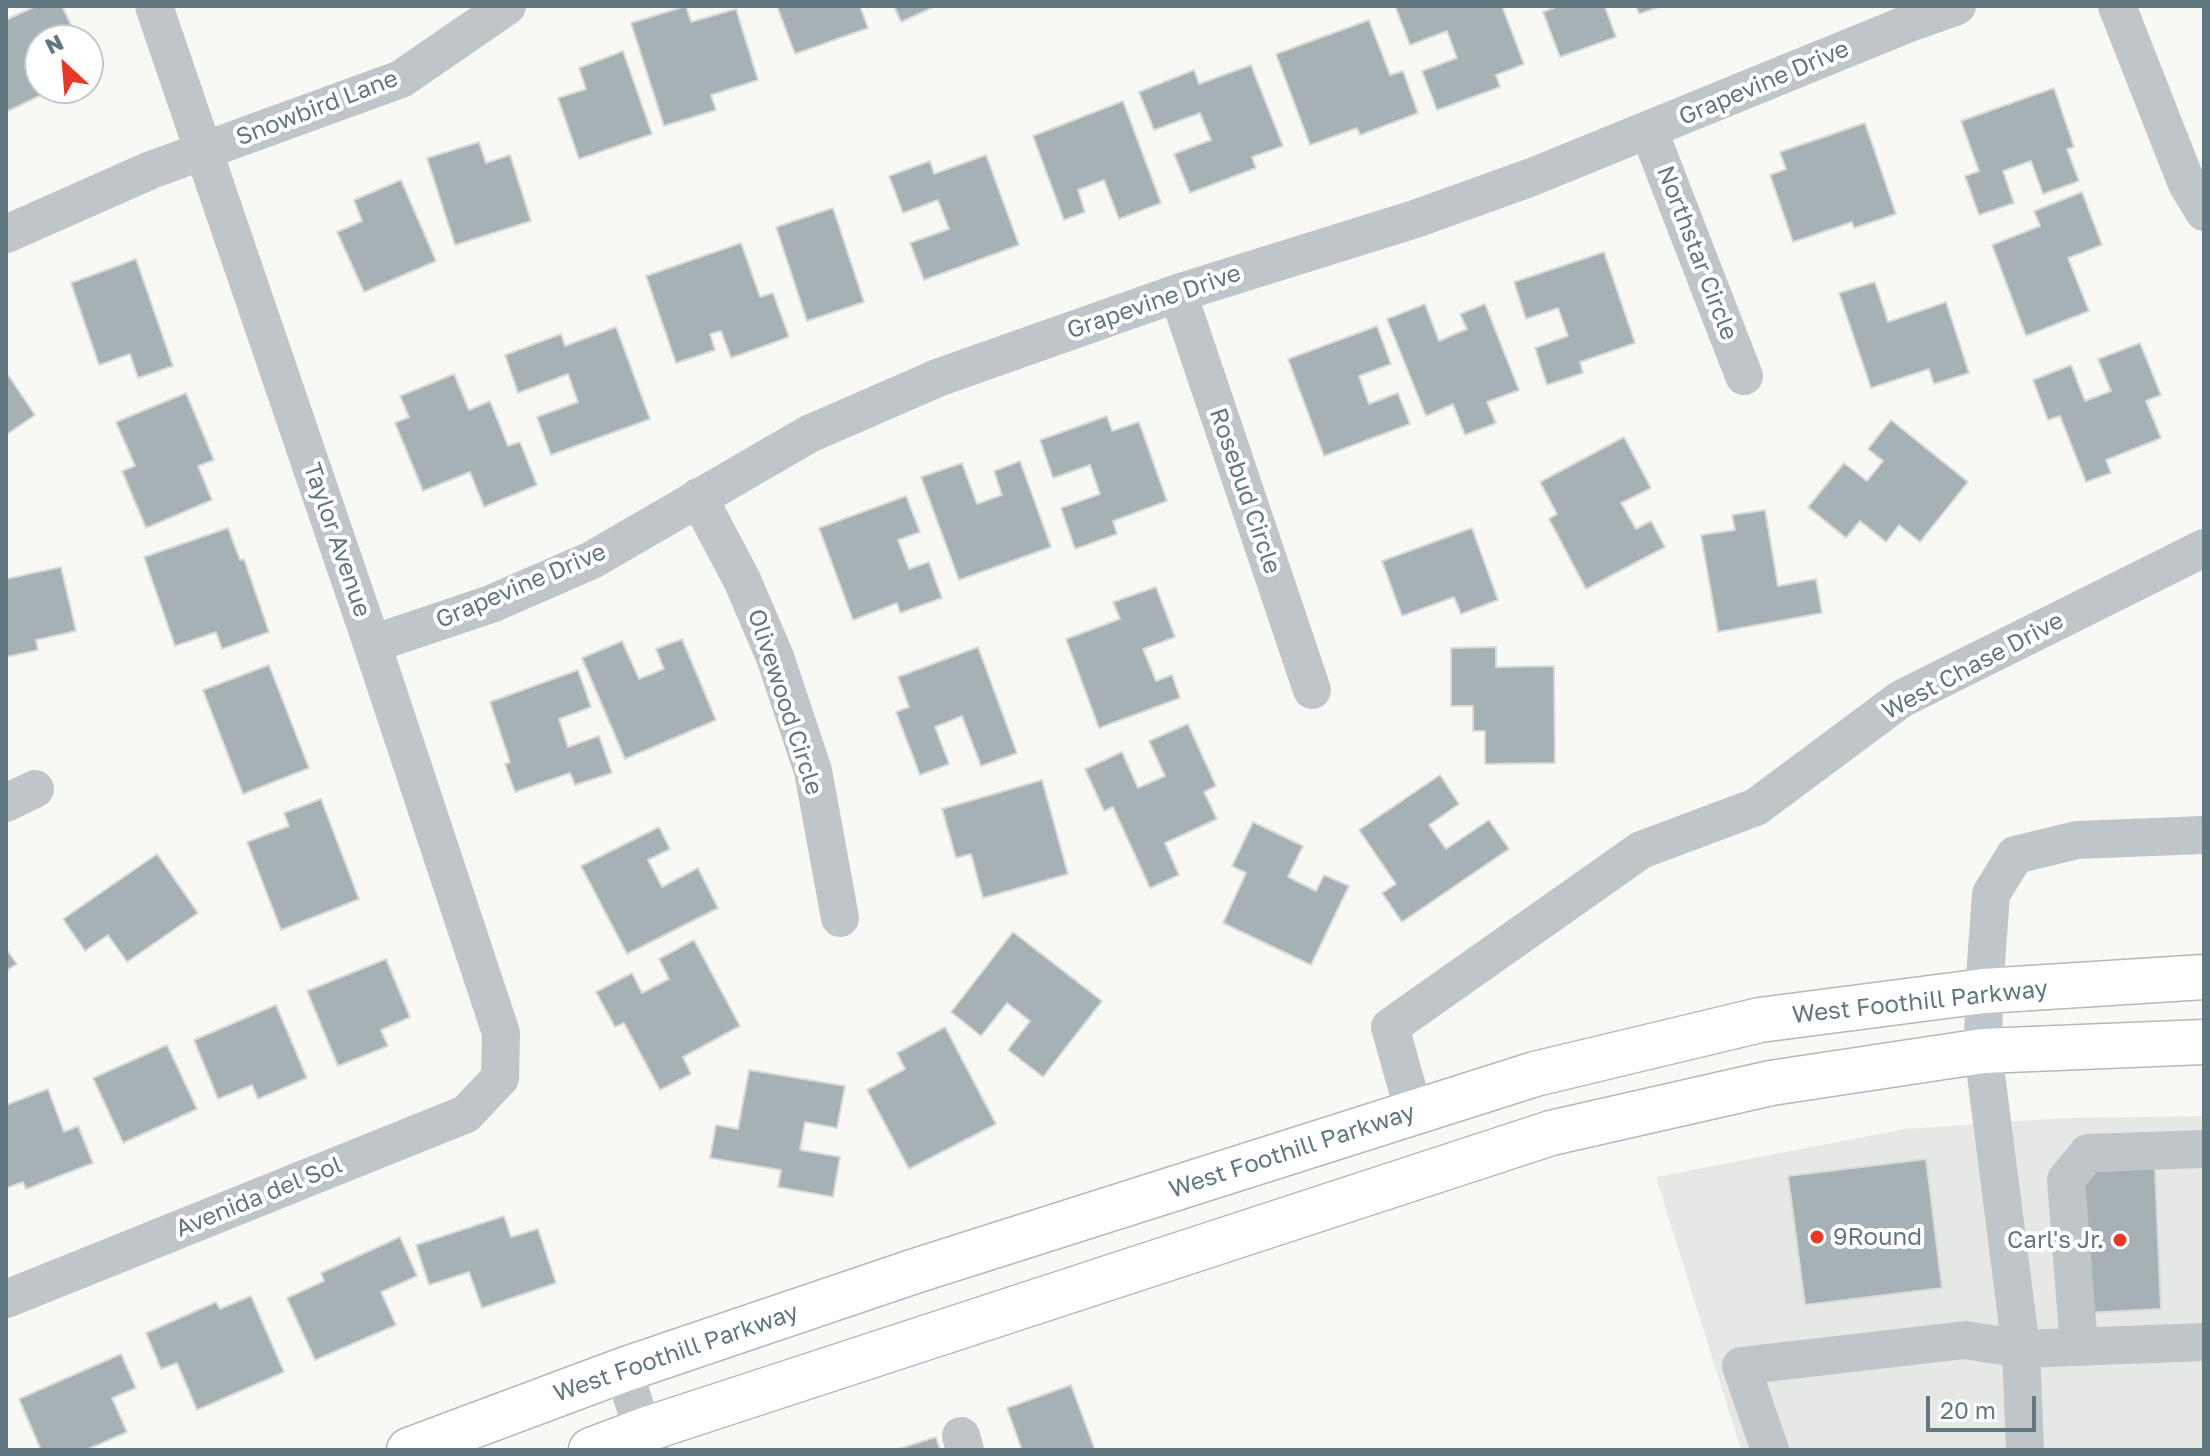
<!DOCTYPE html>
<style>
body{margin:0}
#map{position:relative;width:2210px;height:1456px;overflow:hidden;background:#f8f8f5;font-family:"Golos Text",sans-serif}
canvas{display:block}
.frame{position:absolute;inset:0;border:8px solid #627881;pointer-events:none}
.north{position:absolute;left:24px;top:24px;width:80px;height:80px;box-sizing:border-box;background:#fff;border:2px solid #c0c9cd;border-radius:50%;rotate:334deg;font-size:22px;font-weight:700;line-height:32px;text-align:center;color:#627881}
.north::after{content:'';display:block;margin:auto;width:28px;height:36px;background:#e83926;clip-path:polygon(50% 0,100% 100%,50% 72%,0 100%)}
.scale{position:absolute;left:1926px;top:1396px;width:110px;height:36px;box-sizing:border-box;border:4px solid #627881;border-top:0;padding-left:10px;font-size:24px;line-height:28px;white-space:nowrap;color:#627881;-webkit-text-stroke:6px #fff;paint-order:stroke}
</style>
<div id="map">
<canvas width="2210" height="1456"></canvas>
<div class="frame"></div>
<div class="north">N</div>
<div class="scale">20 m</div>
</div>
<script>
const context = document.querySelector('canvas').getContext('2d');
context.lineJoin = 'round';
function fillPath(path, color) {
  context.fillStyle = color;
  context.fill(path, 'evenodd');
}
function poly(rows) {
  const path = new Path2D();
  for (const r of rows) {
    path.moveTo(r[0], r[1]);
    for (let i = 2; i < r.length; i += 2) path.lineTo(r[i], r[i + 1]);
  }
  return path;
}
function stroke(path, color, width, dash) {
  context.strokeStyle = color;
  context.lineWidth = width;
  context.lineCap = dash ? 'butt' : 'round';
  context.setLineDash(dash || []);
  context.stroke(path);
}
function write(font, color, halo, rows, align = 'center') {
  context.font = font + ' "Golos Text",sans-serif';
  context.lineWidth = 8;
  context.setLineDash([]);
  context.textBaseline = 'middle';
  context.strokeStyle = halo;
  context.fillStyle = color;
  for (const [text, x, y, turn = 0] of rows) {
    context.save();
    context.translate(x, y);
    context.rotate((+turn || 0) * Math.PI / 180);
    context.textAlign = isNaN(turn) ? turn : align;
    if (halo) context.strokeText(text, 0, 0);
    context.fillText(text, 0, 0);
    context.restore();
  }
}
const built = poly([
 [2204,1116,2204,1450,1741,1450,1656,1177,1905,1129,2066,1118]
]);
const building = poly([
 [36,6,62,6,78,40,40,40,40,88,56,88,6,112,6,20,36,6],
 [686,6,691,22,736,9,758,80,711,95,716,110,664,126,631,23,686,6],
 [777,6,860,6,868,28,795,54,777,6],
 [894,6,936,6,901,22,894,6],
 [1395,6,1502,6,1524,64,1496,75,1500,87,1437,110,1422,71,1457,58,1447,31,1410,45,1395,6],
 [1558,6,1607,6,1605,7,1616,37,1560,57,1543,12,1558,6],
 [1636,6,1662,6,1639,14,1636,6],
 [1369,20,1390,75,1403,71,1418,113,1360,135,1357,128,1310,145,1276,54,1369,20],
 [623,51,652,134,579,159,558,98,586,89,579,68,623,51],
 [1251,65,1283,146,1252,157,1256,168,1190,193,1174,154,1211,140,1200,113,1154,130,1139,92,1194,70,1199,84,1251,65],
 [2054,88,2074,147,2067,149,2079,181,2043,194,2031,161,2003,171,2014,203,1979,215,1965,176,1979,171,1961,121,2054,88],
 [1123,101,1161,203,1119,219,1104,180,1078,190,1085,212,1064,220,1033,136,1123,101],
 [1865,123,1896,214,1854,228,1852,222,1793,242,1770,175,1786,169,1780,152,1865,123],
 [479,142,486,163,510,155,531,221,455,245,427,158,479,142],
 [986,155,1019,245,924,280,910,243,949,229,938,200,903,213,889,176,930,161,934,174,986,155],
 [401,180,436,261,364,292,337,232,362,221,354,200,401,180],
 [2082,192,2102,245,2068,258,2089,311,2026,336,1992,245,2040,226,2034,211,2082,192],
 [833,208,864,302,807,321,776,227,833,208],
 [741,243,760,297,773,293,789,337,731,358,721,331,710,334,715,350,676,363,646,276,741,243],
 [1604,252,1635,343,1580,362,1583,373,1547,385,1535,348,1568,336,1558,308,1526,319,1514,282,1604,252],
 [136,259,173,366,138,378,130,354,99,365,71,283,136,259],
 [1875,282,1888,322,1946,302,1969,373,1934,384,1929,369,1871,388,1839,293,1875,282],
 [1425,304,1439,341,1467,329,1460,314,1485,304,1519,390,1487,402,1496,423,1465,435,1453,404,1426,416,1387,319,1425,304],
 [1377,326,1391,364,1359,376,1369,404,1398,393,1410,424,1324,456,1288,359,1377,326],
 [616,327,650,419,551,455,537,417,578,402,568,374,518,393,505,355,561,334,565,346,616,327],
 [2140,343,2161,395,2146,401,2161,438,2106,460,2111,473,2086,482,2060,416,2048,420,2033,380,2071,365,2085,401,2111,391,2098,359,2140,343],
 [6,372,35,415,6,435,6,372],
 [454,374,469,410,490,401,508,446,520,442,537,485,484,507,470,472,423,491,395,423,409,417,400,396,454,374],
 [186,393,214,460,198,466,212,500,146,528,122,471,135,466,116,422,186,393],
 [1107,416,1112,431,1139,422,1167,501,1113,521,1117,534,1075,549,1061,508,1100,494,1090,465,1053,478,1040,440,1107,416],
 [1891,420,1968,482,1920,542,1899,525,1886,542,1860,521,1846,538,1808,507,1844,463,1867,481,1883,461,1868,449,1891,420],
 [1624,437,1651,488,1621,503,1636,529,1651,521,1665,547,1586,589,1549,519,1557,514,1540,482,1624,437],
 [1020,461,1051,547,959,580,921,477,962,463,977,504,1002,495,994,471,1020,461],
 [906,496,920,532,898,540,909,569,929,562,942,598,900,613,897,603,853,620,819,528,906,496],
 [1765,510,1778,586,1816,579,1822,613,1718,632,1701,535,1735,530,1732,515,1765,510],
 [228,528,240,560,244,559,269,632,222,649,216,632,175,646,144,557,228,528],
 [1472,528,1498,600,1461,614,1454,597,1402,616,1382,561,1472,528],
 [61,567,76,631,36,640,38,650,6,657,6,579,61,567],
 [1156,587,1175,637,1143,649,1156,681,1172,675,1180,698,1099,728,1066,639,1120,619,1113,602,1156,587],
 [682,639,716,720,625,759,582,658,622,641,639,679,664,669,656,649,682,639],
 [978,647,1017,753,981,766,962,716,935,727,949,764,920,775,896,712,909,707,898,677,978,647],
 [1496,647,1496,667,1554,666,1555,763,1485,764,1485,731,1473,731,1473,706,1451,706,1451,648,1496,647],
 [269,665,309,768,243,794,203,690,269,665],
 [578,670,591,707,559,719,568,747,599,736,612,773,575,785,570,773,515,792,505,764,510,762,490,702,578,670],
 [1188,724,1216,786,1204,792,1217,819,1165,843,1179,875,1150,888,1113,807,1104,811,1085,769,1122,752,1138,788,1165,776,1149,741,1188,724],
 [1440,775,1459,804,1429,825,1446,849,1489,820,1509,849,1402,922,1382,893,1396,884,1359,830,1440,775],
 [1042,780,1068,874,983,898,971,854,956,858,942,809,1042,780],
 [321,799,359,899,281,930,247,842,289,826,284,813,321,799],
 [1253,822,1303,846,1288,877,1316,891,1324,875,1349,886,1311,965,1223,923,1246,873,1232,866,1253,822],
 [659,827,670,849,648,860,662,887,698,868,718,908,627,954,581,866,659,827],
 [157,854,198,913,127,962,108,935,85,951,63,919,157,854],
 [1013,932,1102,1001,1043,1077,1008,1050,1030,1021,1007,1003,981,1036,951,1012,1013,932],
 [694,940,740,1026,683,1057,691,1074,660,1090,624,1023,615,1027,596,992,632,973,642,993,669,979,659,959,694,940],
 [6,949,17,964,6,971,6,949],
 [386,959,410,1017,381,1030,388,1046,338,1066,307,991,386,959],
 [276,1005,307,1078,258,1099,252,1085,218,1099,194,1040,276,1005],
 [945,1027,996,1124,909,1169,867,1090,905,1069,897,1053,945,1027],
 [167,1045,197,1109,123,1143,93,1078,167,1045],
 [749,1070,845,1086,837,1128,805,1122,800,1150,840,1157,833,1197,778,1187,781,1170,710,1158,716,1125,738,1129,749,1070],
 [48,1089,64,1132,78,1126,93,1163,26,1189,23,1182,6,1188,6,1105,48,1089],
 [1926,1159,1942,1288,1805,1305,1788,1176,1926,1159],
 [2155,1168,2161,1309,2086,1313,2080,1172,2155,1168],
 [504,1216,511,1237,538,1229,556,1283,482,1308,469,1272,429,1285,416,1245,504,1216],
 [400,1237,417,1276,381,1292,396,1325,315,1360,287,1298,324,1281,321,1273,400,1237],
 [251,1296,284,1372,197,1410,177,1363,161,1369,146,1333,216,1302,220,1309,251,1296],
 [121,1354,136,1388,112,1398,127,1432,86,1450,41,1450,19,1399,121,1354],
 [1071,1385,1095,1450,1022,1450,1007,1408,1071,1385],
 [936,1437,940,1450,895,1450,936,1437]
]);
const minor = poly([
 [2117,6,2187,184,2204,212],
 [1649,131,1744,376],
 [6,234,151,170,401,79,507,6],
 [1178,293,1312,690],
 [698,497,742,580,775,657,813,771,840,918],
 [372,644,491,604,592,560,809,434,940,377,1178,293,1415,219,1532,177,1912,22,1957,6],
 [6,803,35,789],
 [1414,1112,1390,1027,1641,850,1756,807,1901,699,2204,548],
 [6,1299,466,1114,500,1078,501,1033,372,644,154,6],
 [2079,1347,2066,1180,2088,1153,2204,1149],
 [623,1370,650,1450],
 [961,1436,965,1450],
 [1770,1450,1741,1366,1965,1340,2021,1349,2204,1342],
 [2025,1450,2021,1349,1983,1051,1984,991,1991,894,2015,855,2077,840,2204,835]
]);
const major = poly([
 [409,1450,623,1370,915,1271,1535,1074,1760,1020,1984,991,2204,977],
 [591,1450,644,1430,1551,1133,1771,1083,1983,1051,2204,1042]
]);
const markers = [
 [1817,1237,8,"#e83926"],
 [2120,1240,8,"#e83926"]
];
const streetNames = [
 ["Grapevine Drive",1764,83,-23],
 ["Snowbird Lane",317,108,-21],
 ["Northstar Circle",1697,253,69],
 ["Grapevine Drive",1154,302,-19],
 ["Rosebud Circle",1245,491,71],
 ["Taylor Avenue",337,540,71],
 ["Grapevine Drive",521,586,-23],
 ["West Chase Drive",1973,666,-28],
 ["Olivewood Circle",785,702,72],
 ["West Foothill Parkway",1920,1002,-6],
 ["West Foothill Parkway",1292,1151,-18],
 ["Avenida del Sol",259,1197,-22],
 ["West Foothill Parkway",676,1353,-19]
];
const poiNames = [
 ["9Round",1833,1237],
 ["Carl's Jr.",2104,1240,"right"]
];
fillPath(built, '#e6e8e6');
fillPath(building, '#a5b1b5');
stroke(building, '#dadad8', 2);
stroke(major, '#b2b9bc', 47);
stroke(minor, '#bfc5c8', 38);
stroke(major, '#fff', 44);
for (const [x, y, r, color] of markers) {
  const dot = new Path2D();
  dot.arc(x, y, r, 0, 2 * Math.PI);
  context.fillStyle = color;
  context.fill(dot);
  stroke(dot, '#fff', 3);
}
write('24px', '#627881', '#fff', streetNames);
write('24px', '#627881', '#fff', poiNames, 'left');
</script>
